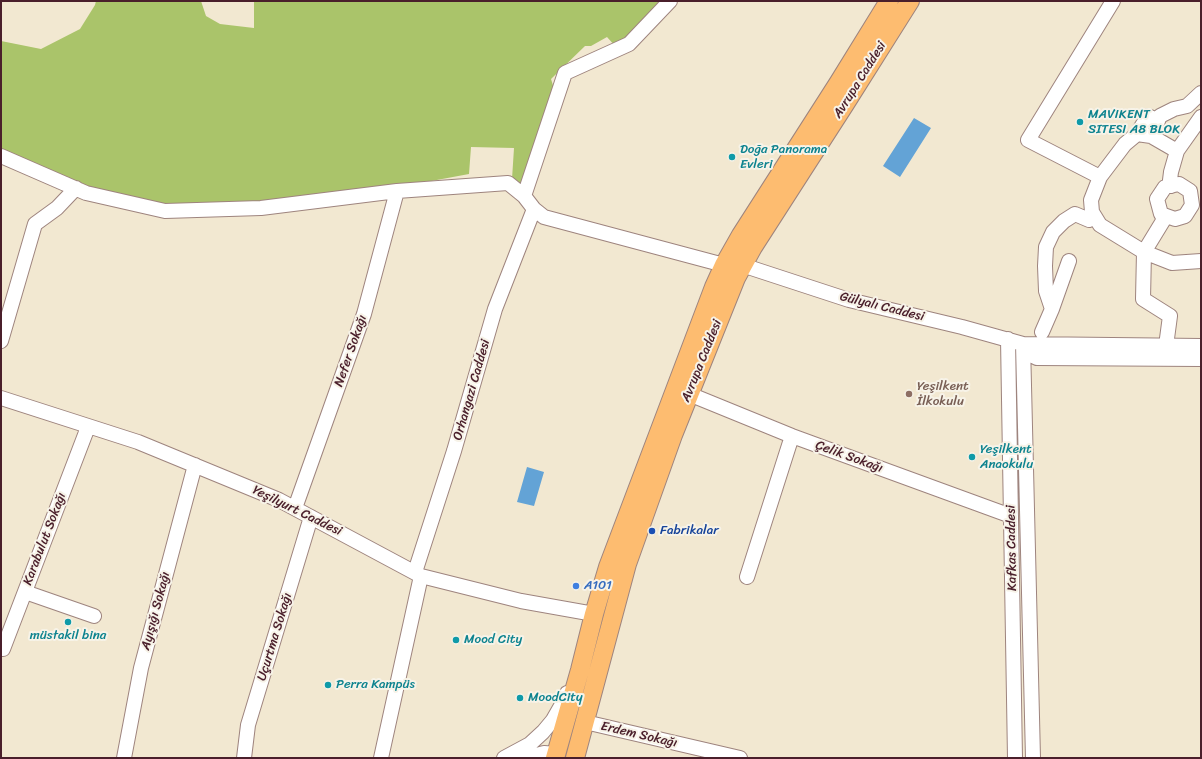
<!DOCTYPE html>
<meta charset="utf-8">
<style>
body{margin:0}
#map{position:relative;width:1202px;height:759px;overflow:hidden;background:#f2e8d1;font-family:Sriracha,sans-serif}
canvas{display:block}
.frame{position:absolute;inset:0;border:2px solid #4a1f2b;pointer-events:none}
</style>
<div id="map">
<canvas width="1202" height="759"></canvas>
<div class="frame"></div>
</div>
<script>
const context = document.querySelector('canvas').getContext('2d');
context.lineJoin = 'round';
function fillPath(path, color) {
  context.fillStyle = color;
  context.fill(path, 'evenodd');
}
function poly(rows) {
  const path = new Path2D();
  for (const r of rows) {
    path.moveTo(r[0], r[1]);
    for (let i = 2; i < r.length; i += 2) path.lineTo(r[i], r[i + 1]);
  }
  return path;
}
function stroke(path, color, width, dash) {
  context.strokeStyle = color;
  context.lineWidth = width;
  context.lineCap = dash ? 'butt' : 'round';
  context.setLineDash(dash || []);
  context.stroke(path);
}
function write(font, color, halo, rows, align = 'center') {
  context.font = font + ' Sriracha,sans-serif';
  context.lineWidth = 4;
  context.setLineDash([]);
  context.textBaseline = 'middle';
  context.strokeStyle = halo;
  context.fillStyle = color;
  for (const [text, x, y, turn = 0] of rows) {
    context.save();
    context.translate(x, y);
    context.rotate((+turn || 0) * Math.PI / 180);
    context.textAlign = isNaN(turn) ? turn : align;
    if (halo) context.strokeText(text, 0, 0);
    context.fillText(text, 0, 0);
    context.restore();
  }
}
const green = poly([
 [96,1,201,1,206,16,220,24,254,28,254,1,665,1,616,47,607,37,591,46,585,46,551,79,555,92,525,185,512,179,514,148,471,147,469,174,399,187,262,204,168,206,80,186,1,152,1,41,41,49,80,29,95,5]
]);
const water = poly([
 [914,118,931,128,900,177,883,166],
 [527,467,544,472,534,506,517,502]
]);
const minor = poly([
 [1201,117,1177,151,1151,136,1137,134,1125,144,1100,177,1091,200,1092,212,1100,225,1144,252,1172,263,1201,261],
 [1137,134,1148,116,1158,121,1160,116,1174,109,1187,106,1201,93],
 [1,156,86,193,165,211,261,208,397,191,508,183,524,196,534,209,544,217,724,265],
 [1100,177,1028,140,1113,1],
 [1179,184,1190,191,1192,205,1185,216,1175,219,1161,214,1157,199,1165,187,1179,184],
 [1171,186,1170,180,1171,172,1177,151],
 [524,196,565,73,629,44,670,1],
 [742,265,849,300,962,327,1023,344,1201,346],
 [1052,309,1046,291,1045,266,1046,247,1053,232,1064,221,1075,214,1089,220,1092,212],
 [1042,332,1052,309,1069,261],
 [1008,339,1015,758],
 [1,341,35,224,57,208,76,188],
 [1023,344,1033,758],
 [1023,344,1029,354,1037,358,1201,359],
 [1166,346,1170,316,1143,299,1144,252,1166,216],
 [689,394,792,436,1011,516],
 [1,398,138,442,279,500,421,576,521,601,594,614],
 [295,508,364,314,397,191],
 [415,572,454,451,495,309,534,209],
 [747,577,792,436],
 [25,592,94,616],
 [1,649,3,649,88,427],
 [585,722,740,758],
 [124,758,141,668,195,465],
 [244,758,248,725,311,517],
 [381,758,421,576],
 [504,758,530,744,543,732,553,720,561,706,567,693],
 [525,758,544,753,556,754]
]);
const major = poly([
 [555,758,580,670,594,614,608,567,714,287,724,265,741,235,839,82,889,1],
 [575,758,627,564,673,435,736,278,753,247,845,104,910,1]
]);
const markers = [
 [1080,122,4,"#0f9aa8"],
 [732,157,4,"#0f9aa8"],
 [909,394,4,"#8d6e63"],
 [972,457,4,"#0f9aa8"],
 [652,531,4,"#1a4fb4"],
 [576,586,4,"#3f7fe0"],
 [68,622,4,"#0f9aa8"],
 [456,640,4,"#0f9aa8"],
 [328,685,4,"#0f9aa8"],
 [520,698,4,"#0f9aa8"]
];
const streetNames = [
 ["Avrupa Caddesi",860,80,-58],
 ["Gülyalı Caddesi",882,307,14],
 ["Nefer Sokağı",351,351,-71],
 ["Avrupa Caddesi",702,361,-68],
 ["Orhangazi Caddesi",472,390,-74],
 ["Çelik Sokağı",849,457,20],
 ["Yeşilyurt Caddesi",297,511,26],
 ["Karabulut Sokağı",45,539,-69],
 ["Kafkas Caddesi",1012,548,-91],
 ["Ayışığı Sokağı",156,611,-75],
 ["Uçurtma Sokağı",275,637,-73],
 ["Erdem Sokağı",639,735,13]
];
const cultureNames = [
 ["MAVIKENT",1088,115],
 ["SITESI A8 BLOK",1088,130],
 ["Doğa Panorama",740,150],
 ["Evleri",740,165],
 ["Yeşilkent",980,450],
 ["Anaokulu",980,465],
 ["müstakil bina",68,636,"center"],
 ["Mood City",464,640],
 ["Perra Kampüs",336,685],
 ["MoodCity",528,698]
];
const educationNames = [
 ["Yeşilkent",917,387],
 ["İlkokulu",917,402]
];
const transitNames = [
 ["Fabrikalar",660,531]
];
const shopNames = [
 ["A101",584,586]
];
fillPath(green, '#aac46a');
fillPath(water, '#63a3d6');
stroke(minor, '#9e847e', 16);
stroke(major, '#9e847e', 20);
stroke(minor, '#fff', 14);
stroke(major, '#fdbc70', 18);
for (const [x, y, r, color] of markers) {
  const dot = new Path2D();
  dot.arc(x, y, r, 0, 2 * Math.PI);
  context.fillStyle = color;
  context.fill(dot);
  stroke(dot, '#f7f3e8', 1.5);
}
write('13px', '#4a1f2b', '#f7f3e8', streetNames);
write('13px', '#0d838f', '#f7f3e8', cultureNames, 'left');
write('13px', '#785e54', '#f7f3e8', educationNames, 'left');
write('13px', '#164399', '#f7f3e8', transitNames, 'left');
write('13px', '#366cbe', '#f7f3e8', shopNames, 'left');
</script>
